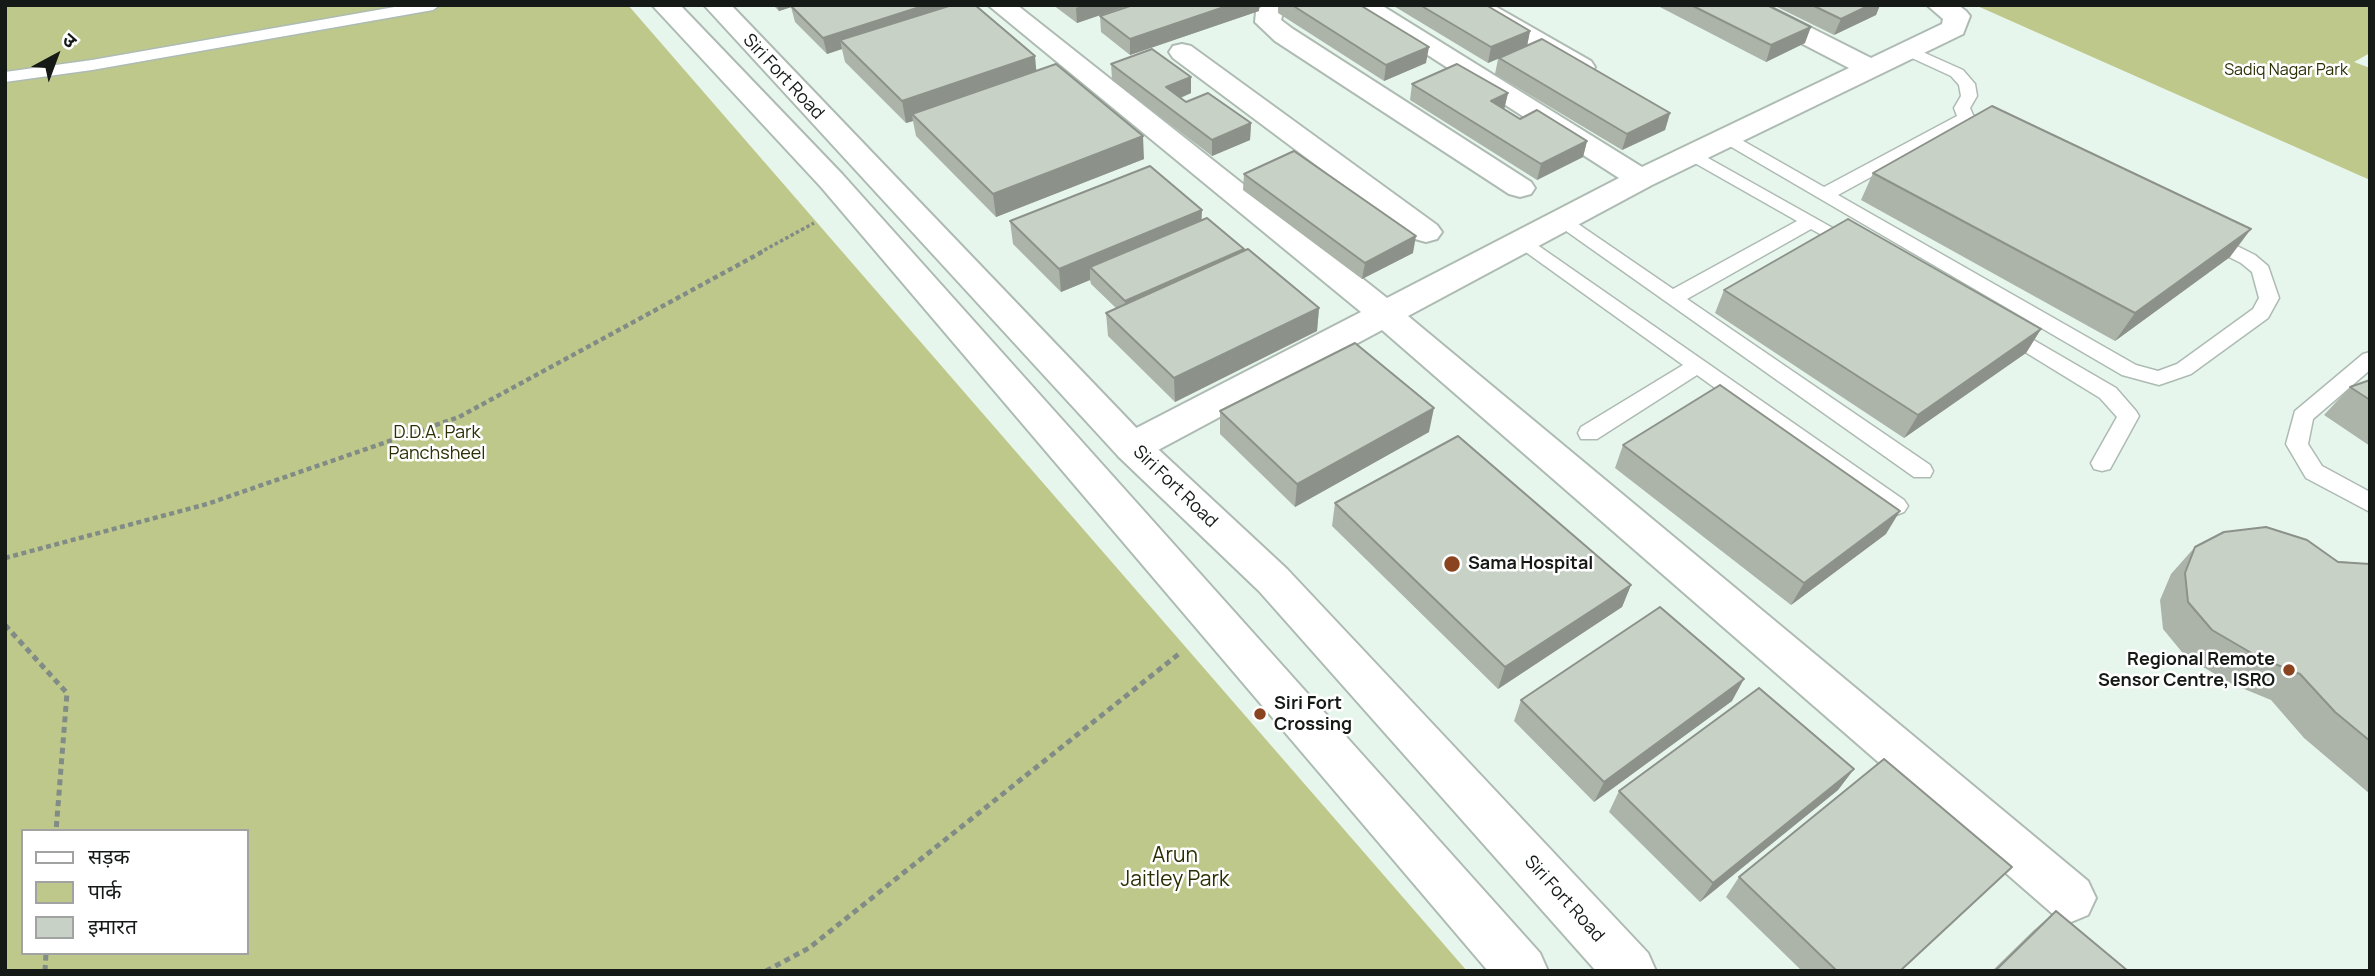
<!DOCTYPE html>
<meta charset="utf-8">
<style>
body{margin:0}
#map{position:relative;width:2375px;height:976px;overflow:hidden;background:#e7f6ed;font-family:Manrope,"Noto Sans Devanagari",sans-serif}
canvas{display:block}
.frame{position:absolute;inset:0;border:7px solid #151a17;pointer-events:none}
.legend{position:absolute;left:21px;top:829px;width:228px;height:126px;box-sizing:border-box;background:#fff;border:2px solid #a1a3a2;margin:0;padding:9px 12px;list-style:none;font-size:21px;color:#151a17}
.legend li{display:flex;align-items:center;gap:14px;height:35px}
.legend b{width:35px;border:2px solid #a1a3a2}
.north{position:absolute;left:21px;top:21px;width:70px;height:70px;-webkit-text-stroke:5px #fff;paint-order:stroke;rotate:41deg;font-size:19px;font-weight:700;line-height:28px;text-align:center;color:#151a17}
.north::after{content:'';display:block;margin:auto;width:24px;height:32px;background:#151a17;clip-path:polygon(50% 0,100% 100%,50% 72%,0 100%)}
</style>
<div id="map">
<canvas width="2375" height="976"></canvas>
<div class="frame"></div>
<ul class="legend">
<li><b style="height:9px;background:#fff"></b>सड़क</li>
<li><b style="height:19px;background:#bfc88b"></b>पार्क</li>
<li><b style="height:19px;background:#c8d1c5"></b>इमारत</li>
</ul>
<div class="north">उ</div>
</div>
<script>
const context = document.querySelector('canvas').getContext('2d');
context.lineJoin = 'round';
function fillPath(path, color) {
  context.fillStyle = color;
  context.fill(path, 'evenodd');
}
function poly(rows) {
  const path = new Path2D();
  for (const r of rows) {
    path.moveTo(r[0], r[1]);
    for (let i = 2; i < r.length; i += 2) path.lineTo(r[i], r[i + 1]);
  }
  return path;
}
function stroke(path, color, width, dash) {
  context.strokeStyle = color;
  context.lineWidth = width;
  context.lineCap = dash ? 'butt' : 'round';
  context.setLineDash(dash || []);
  context.stroke(path);
}
function write(font, color, halo, rows, align = 'center') {
  context.font = font + ' Manrope,sans-serif';
  context.lineWidth = 5;
  context.setLineDash([]);
  context.textBaseline = 'middle';
  context.strokeStyle = halo;
  context.fillStyle = color;
  for (const [text, x, y, turn = 0] of rows) {
    context.save();
    context.translate(x, y);
    context.rotate((+turn || 0) * Math.PI / 180);
    context.textAlign = isNaN(turn) ? turn : align;
    if (halo) context.strokeText(text, 0, 0);
    context.fillText(text, 0, 0);
    context.restore();
  }
}
const green = poly([
 [5,5,628,5,1467,971,5,971],
 [23,831,247,831,247,953,23,953],
 [1975,5,2370,5,2370,53,2354,62,2370,68,2370,180]
]);
const pathFar2 = poly([
 [759,253,814,223]
]);
const pathFar1 = poly([
 [5,558,207,504,459,417,762,252]
]);
const path = poly([
 [5,625,67,693,56,831],
 [45,971,46,953],
 [766,971,809,948,1180,653]
]);
const lane = poly([
 [406,5,440,5,433,10,92,70,5,82,5,72,92,60,406,5],
 [1907,45,1963,70,1975,84,1977,96,1970,108,1973,115,2003,135,2000,139,1988,139,1966,125,1838,195,2136,365,2158,371,2177,364,2253,309,2259,298,2252,272,2241,263,2201,243,2199,239,2201,235,2215,235,2255,255,2268,266,2279,298,2268,318,2191,374,2159,385,2122,375,1716,138,1725,133,1731,134,1824,187,1957,116,1954,108,1961,96,1959,85,1951,76,1901,53,1899,50,1907,45],
 [1692,149,1863,245,1861,249,1847,249,1811,229,1687,299,1930,465,1933,471,1930,477,1914,477,1552,221,1554,217,1568,217,1673,289,1797,221,1686,158,1683,154,1686,150,1692,149],
 [1523,235,1904,500,1908,506,1904,512,1896,515,1888,512,1697,375,1597,439,1581,439,1578,433,1581,427,1683,365,1516,245,1514,241,1523,235],
 [2006,324,2116,388,2136,411,2139,416,2110,469,2102,471,2094,469,2091,463,2117,417,2100,398,1999,336,1996,331,2006,324],
 [2370,352,2370,370,2313,419,2308,444,2322,466,2370,492,2370,512,2306,478,2286,444,2295,411,2363,354,2370,352]
]);
const street = poly([
 [988,5,1017,5,1387,298,1619,178,1350,5,1381,5,1642,167,1849,68,1737,10,1733,5,1766,5,1871,58,1942,24,1943,19,1927,5,1958,5,1966,11,1970,16,1963,34,1652,185,1408,316,2088,881,2096,898,2088,915,2071,922,2054,915,1382,330,1145,457,1132,461,1119,457,1113,447,1119,437,1361,312,988,5],
 [1263,5,1297,5,1282,16,1281,20,1293,29,1531,182,1535,188,1531,194,1520,197,1509,194,1275,41,1255,22,1256,12,1263,5],
 [1461,5,1493,5,1591,61,1595,67,1591,73,1571,73,1465,10,1461,5],
 [1182,44,1191,46,1437,225,1442,232,1437,239,1426,242,1415,239,1173,58,1169,52,1173,46,1182,44]
]);
const secondary = poly([
 [652,5,680,5,843,175,1540,953,1548,971,1488,971,821,187,652,5],
 [704,5,731,5,1145,437,1287,569,1648,953,1656,971,1596,971,1259,591,1119,457,704,5]
]);
const wall = poly([
 [773,5,975,5,1036,71,1144,159,996,217,916,136,913,121,906,123,845,62,842,49,827,54,795,22,791,7,779,11],
 [1053,5,1130,5,1077,23],
 [1133,5,1259,5,1259,11,1130,55,1101,32,1100,16],
 [1278,5,1360,5,1426,63,1384,81,1278,13],
 [1392,5,1486,5,1530,31,1527,46,1670,113,1665,130,1622,150,1495,74,1498,59,1488,63],
 [1656,5,1767,5,1805,43,1766,62],
 [1773,5,1880,5,1876,15,1834,35],
 [1111,64,1191,93,1181,98,1186,102,1251,123,1250,140,1212,156,1112,80],
 [1412,84,1508,93,1504,109,1520,119,1587,141,1583,157,1537,180,1410,100],
 [1873,173,2230,257,2115,341,1861,200],
 [1244,174,1413,253,1362,279,1243,190],
 [1202,220,1244,249,1319,308,1317,331,1175,402,1108,336,1106,313,1116,308,1091,284,1090,280,1061,292,1013,244,1010,221],
 [1724,290,2041,329,2026,353,1904,438,1715,313],
 [2370,380,2370,446,2324,415,2350,387],
 [1220,411,1429,432,1295,507,1220,434],
 [1623,445,1886,534,1791,605,1615,468],
 [1335,503,1631,585,1622,607,1498,689,1332,526],
 [2195,547,2370,564,2370,794,2304,738,2271,700,2232,684,2186,657,2163,629,2160,600,2171,574],
 [1521,700,1732,701,1594,802,1514,721],
 [1854,769,1838,790,1700,902,1609,812,1619,791],
 [1739,877,1901,971,1802,971,1726,897],
 [2056,911,2128,971,1992,971,2034,930]
]);
const shadedWall = poly([
 [777,5,798,5,779,11],
 [926,5,959,5,840,40,842,49,827,54,823,38],
 [1083,5,1130,5,1077,23,1076,8],
 [1230,5,1259,5,1259,11,1130,55,1130,39],
 [1870,5,1880,5,1876,15,1834,35,1841,19],
 [1811,27,1805,43,1766,62,1771,45],
 [1530,31,1527,46,1488,63,1491,47],
 [1429,47,1426,63,1384,81,1386,65],
 [1035,56,1037,78,912,114,913,121,906,123,902,101],
 [1191,77,1191,93,1167,103,1166,87],
 [1508,93,1504,110,1491,101],
 [1670,113,1665,130,1622,150,1627,134],
 [1251,123,1250,140,1212,156,1212,140],
 [1143,136,1144,159,996,217,993,194],
 [1587,141,1583,157,1537,180,1541,164],
 [1202,210,1201,233,1090,267,1090,280,1061,292,1059,269],
 [2251,229,2230,257,2115,341,2135,313],
 [1416,236,1413,253,1362,279,1365,263],
 [1244,249,1126,318,1125,301],
 [1319,308,1317,331,1175,402,1174,378],
 [2041,329,2026,353,1904,438,1918,415],
 [1434,408,1429,432,1295,507,1297,484],
 [1900,511,1886,534,1791,605,1804,583],
 [1631,585,1622,607,1498,689,1505,667],
 [1744,679,1732,701,1594,802,1604,782],
 [1854,769,1838,790,1700,902,1713,883]
]);
const building = poly([
 [794,5,926,5,823,38,791,6,794,5],
 [952,5,975,5,1035,56,902,101,840,40,952,5],
 [1133,5,1230,5,1130,39,1100,16,1133,5],
 [1292,5,1360,5,1429,47,1386,65,1292,5],
 [1420,5,1486,5,1530,31,1491,47,1420,5],
 [1691,5,1767,5,1811,27,1771,45,1691,5],
 [1812,5,1870,5,1841,19,1812,5],
 [1542,39,1670,113,1627,134,1499,58,1542,39],
 [1152,49,1191,77,1166,87,1186,102,1208,93,1251,123,1212,140,1111,64,1152,49],
 [1056,64,1143,136,993,194,912,114,1056,64],
 [1457,64,1508,93,1491,101,1520,119,1537,110,1587,141,1541,164,1412,84,1457,64],
 [1992,106,2251,229,2135,313,1873,173,1992,106],
 [1294,151,1416,236,1365,263,1244,174,1294,151],
 [1150,166,1202,210,1059,269,1010,221,1150,166],
 [1207,218,1244,249,1125,301,1090,267,1207,218],
 [1848,219,2041,329,1918,415,1724,290,1848,219],
 [1248,249,1319,308,1174,378,1106,313,1248,249],
 [1355,343,1434,408,1297,484,1220,411,1355,343],
 [2370,380,2370,400,2350,387,2370,380],
 [1720,385,1900,511,1804,583,1623,445,1720,385],
 [1458,436,1631,585,1505,667,1335,503,1458,436],
 [2266,527,2307,540,2338,562,2370,564,2370,741,2335,712,2300,674,2260,658,2212,630,2188,602,2185,573,2195,547,2224,532,2266,527],
 [1660,607,1744,679,1604,782,1521,700,1660,607],
 [1759,688,1854,769,1713,883,1619,791,1759,688],
 [1884,759,2012,867,1900,971,1837,971,1739,877,1884,759],
 [2056,911,2128,971,1995,971,2056,911]
]);
const markers = [
 [1452,564,9,"#8a431f"],
 [2289,670,7,"#8a431f"],
 [1260,714,7,"#8a431f"]
];
const farParknames = [
 ["Sadiq Nagar Park",2286,71]
];
const streetNames = [
 ["Siri Fort Road",783,77,47],
 ["Siri Fort Road",1175,487,44],
 ["Siri Fort Road",1564,899,48]
];
const parkNames = [
 ["D.D.A. Park",437,433],
 ["Panchsheel",437,454]
];
const poiNames = [
 ["Sama Hospital",1468,564],
 ["Regional Remote",2275,660,"right"],
 ["Sensor Centre, ISRO",2275,681,"right"],
 ["Siri Fort",1274,704],
 ["Crossing",1274,725]
];
const nearParknames = [
 ["Arun",1175,856],
 ["Jaitley Park",1175,880]
];
fillPath(green, '#bfc88b');
stroke(lane, '#adbbb3', 3);
stroke(street, '#adbbb3', 4);
stroke(secondary, '#adbbb3', 4);
stroke(pathFar2, '#828c86', 3.5, [3.5, 2.5]);
stroke(pathFar1, '#828c86', 4.5, [5, 3.5]);
stroke(path, '#828c86', 5, [6, 4.5]);
fillPath(lane, '#fff');
fillPath(street, '#fff');
fillPath(secondary, '#fff');
fillPath(wall, '#acb4a9');
fillPath(shadedWall, '#8c928a');
fillPath(building, '#c8d1c5');
stroke(building, '#8c928a', 2);
for (const [x, y, r, color] of markers) {
  const dot = new Path2D();
  dot.arc(x, y, r, 0, 2 * Math.PI);
  context.fillStyle = color;
  context.fill(dot);
  stroke(dot, '#fff', 2.5);
}
write('16px', '#2b2f03', '#fff', farParknames);
write('18px', '#151a17', '#fff', streetNames);
write('18px', '#2b2f03', '#fff', parkNames);
write('bold 18px', '#151a17', '#fff', poiNames, 'left');
write('21px', '#2b2f03', '#fff', nearParknames);
</script>
